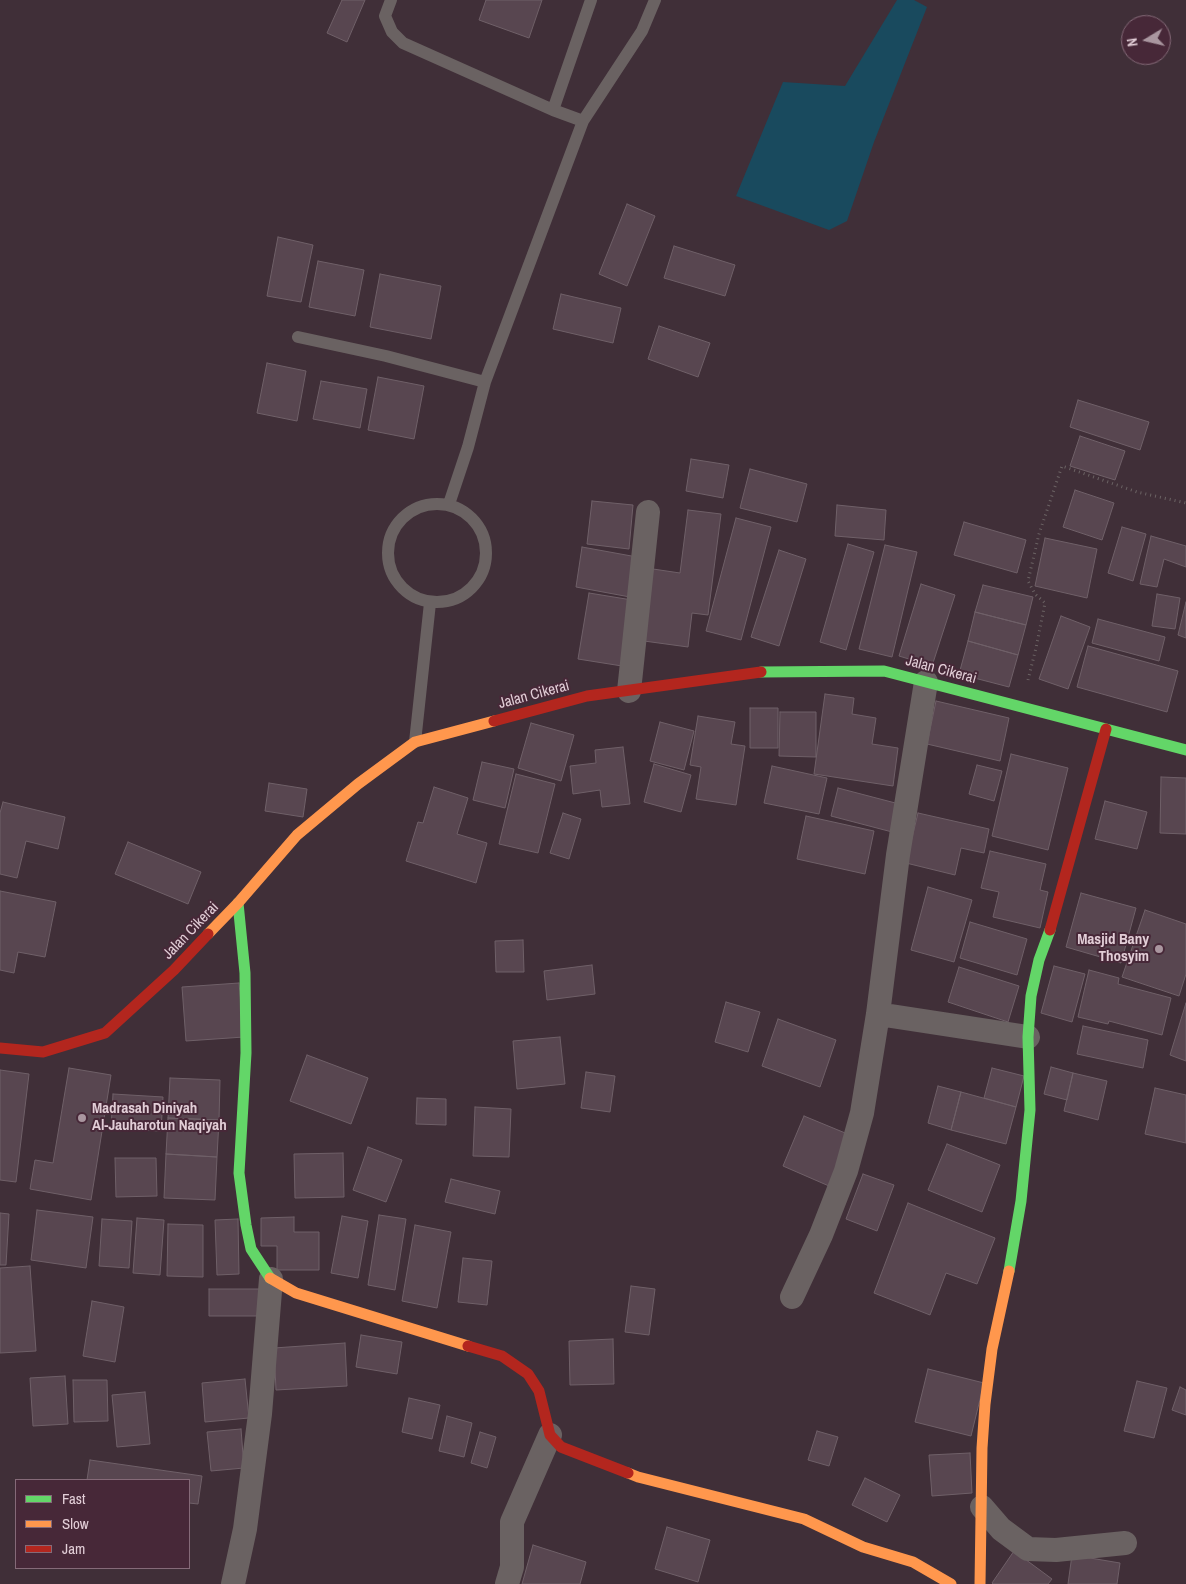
<!DOCTYPE html>
<style>
body{margin:0}
#map{position:relative;width:1186px;height:1584px;overflow:hidden;background:#402f38;font-family:"Archivo Narrow",sans-serif}
canvas{display:block}
.legend{position:absolute;left:15px;top:1479px;width:175px;height:90px;box-sizing:border-box;background:#472838;border:1px solid #856a78;margin:0;padding:6px 9px;list-style:none;font-size:15px;color:#e2ced7}
.legend li{display:flex;align-items:center;gap:10px;height:25px}
.legend b{width:25px;border:1px solid #856a78}
.north{position:absolute;left:1121px;top:15px;width:50px;height:50px;box-sizing:border-box;background:#472838;border:1px solid #856a78;border-radius:50%;rotate:261deg;font-size:14px;font-weight:700;line-height:20px;text-align:center;color:#e2ced7}
.north::after{content:'';display:block;margin:auto;width:18px;height:22px;background:#a9969f;clip-path:polygon(50% 0,100% 100%,50% 72%,0 100%)}
</style>
<div id="map">
<canvas width="1186" height="1584"></canvas>
<ul class="legend">
<li><b style="height:6px;background:#63d668"></b>Fast</li>
<li><b style="height:6px;background:#ff974d"></b>Slow</li>
<li><b style="height:6px;background:#b3261e"></b>Jam</li>
</ul>
<div class="north">N</div>
</div>
<script>
const context = document.querySelector('canvas').getContext('2d');
context.lineJoin = 'round';
function fillPath(path, color) {
  context.fillStyle = color;
  context.fill(path, 'evenodd');
}
function poly(rows) {
  const path = new Path2D();
  for (const r of rows) {
    if (r.length === 3) {
      path.moveTo(r[0] + r[2], r[1]);
      path.arc(r[0], r[1], r[2], 0, 2 * Math.PI);
      continue;
    }
    path.moveTo(r[0], r[1]);
    for (let i = 2; i < r.length; i += 2) path.lineTo(r[i], r[i + 1]);
  }
  return path;
}
function stroke(path, color, width, dash) {
  context.strokeStyle = color;
  context.lineWidth = width;
  context.lineCap = dash ? 'butt' : 'round';
  context.setLineDash(dash || []);
  context.stroke(path);
}
function write(font, color, halo, rows, align = 'center') {
  context.font = font + ' "Archivo Narrow",sans-serif';
  context.lineWidth = 4;
  context.setLineDash([]);
  context.textBaseline = 'middle';
  context.strokeStyle = halo;
  context.fillStyle = color;
  for (const [text, x, y, turn = 0] of rows) {
    context.save();
    context.translate(x, y);
    context.rotate((+turn || 0) * Math.PI / 180);
    context.textAlign = isNaN(turn) ? turn : align;
    if (halo) context.strokeText(text, 0, 0);
    context.fillText(text, 0, 0);
    context.restore();
  }
}
const water = poly([
 [897,0,914,0,927,7,874,142,847,221,829,230,736,196,783,82,845,86]
]);
const building = poly([
 [342,0,365,0,347,42,327,33,342,0],
 [486,0,542,0,529,38,479,20,486,0],
 [627,204,655,216,627,286,599,274,627,204],
 [278,237,313,245,301,302,267,296,278,237],
 [674,246,735,265,725,296,664,278,674,246],
 [318,261,364,270,355,316,309,307,318,261],
 [380,274,441,286,431,339,370,327,380,274],
 [561,294,621,308,613,343,553,329,561,294],
 [659,326,710,343,698,377,648,359,659,326],
 [267,363,306,371,297,421,257,413,267,363],
 [378,377,424,386,414,439,368,430,378,377],
 [321,381,367,389,360,428,313,419,321,381],
 [1078,400,1149,422,1140,450,1070,427,1078,400],
 [1080,436,1125,451,1115,480,1070,466,1080,436],
 [691,459,729,465,723,498,686,491,691,459],
 [750,469,807,484,797,522,740,508,750,469],
 [1075,490,1114,503,1102,540,1063,527,1075,490],
 [592,501,633,505,629,549,587,544,592,501],
 [837,505,886,510,884,540,835,536,837,505],
 [688,510,721,514,708,615,692,613,688,647,644,641,653,569,680,573,688,510],
 [736,518,771,527,741,640,706,631,736,518],
 [964,522,1026,540,1017,573,954,555,964,522],
 [1122,527,1146,534,1133,581,1108,573,1122,527],
 [1151,536,1186,546,1186,567,1164,559,1157,587,1140,584,1151,536],
 [1045,538,1097,549,1087,598,1035,586,1045,538],
 [848,544,874,552,846,650,820,642,848,544],
 [885,545,917,552,892,657,859,649,885,545],
 [582,547,637,557,630,597,576,587,582,547],
 [779,550,806,559,779,646,751,637,779,550],
 [921,584,955,595,932,666,899,656,921,584],
 [983,585,1033,597,1026,625,975,612,983,585],
 [589,593,632,600,622,666,578,659,589,593],
 [1157,594,1180,598,1175,629,1152,626,1157,594],
 [1186,602,1186,638,1178,635,1186,602],
 [975,612,1026,625,1018,655,968,641,975,612],
 [1061,616,1090,627,1068,689,1039,679,1061,616],
 [1098,619,1165,637,1159,661,1092,643,1098,619],
 [968,641,1018,655,1009,687,959,674,968,641],
 [1088,646,1178,671,1167,712,1077,687,1088,646],
 [825,694,854,698,852,714,876,718,872,744,898,748,893,786,814,774,825,694],
 [936,701,1009,718,1000,761,927,744,936,701],
 [750,708,778,708,778,748,750,748,750,708],
 [780,712,816,712,816,757,779,756,780,712],
 [698,716,735,722,731,744,745,746,736,805,696,799,701,767,690,765,698,716],
 [660,722,694,731,684,770,650,761,660,722],
 [531,723,574,735,561,781,518,768,531,723],
 [623,747,630,804,602,807,600,790,573,794,570,766,596,763,595,750,623,747],
 [1011,754,1068,768,1048,850,992,836,1011,754],
 [482,762,514,769,505,808,473,800,482,762],
 [654,764,691,775,681,812,644,802,654,764],
 [977,765,1002,771,994,801,969,794,977,765],
 [772,766,827,778,819,814,764,803,772,766],
 [516,774,555,784,538,853,499,844,516,774],
 [1161,777,1186,778,1186,834,1160,833,1161,777],
 [269,783,307,789,303,817,265,811,269,783],
 [434,787,468,798,457,834,487,843,476,883,406,861,418,822,423,823,434,787],
 [838,788,903,805,896,833,831,816,838,788],
 [1105,801,1147,812,1137,849,1095,839,1105,801],
 [3,802,65,817,58,849,26,841,17,878,0,874,0,813,3,802],
 [563,813,581,819,569,859,550,853,563,813],
 [918,813,989,829,984,853,961,848,955,875,906,863,918,813],
 [806,816,874,831,865,874,797,859,806,816],
 [128,842,201,872,188,904,115,874,128,842],
 [990,851,1046,864,1040,890,1048,892,1040,928,993,917,999,892,981,888,990,851],
 [928,887,972,900,954,962,911,950,928,887],
 [0,891,56,902,45,957,18,952,14,973,0,970,0,891],
 [1081,893,1136,908,1121,963,1066,947,1081,893],
 [1145,910,1186,924,1186,974,1179,996,1122,977,1145,910],
 [970,922,1027,939,1017,975,960,958,970,922],
 [523,940,524,972,496,972,495,941,523,940],
 [592,965,595,994,547,1000,544,971,592,965],
 [1054,966,1085,974,1072,1022,1041,1013,1054,966],
 [959,967,1019,986,1008,1022,948,1002,959,967],
 [1089,970,1119,978,1118,984,1171,998,1162,1035,1109,1021,1108,1024,1078,1017,1089,970],
 [239,983,244,1037,186,1041,182,987,239,983],
 [726,1002,760,1012,748,1052,715,1042,726,1002],
 [1186,1003,1186,1061,1170,1055,1186,1003],
 [778,1019,836,1040,820,1087,762,1066,778,1019],
 [1083,1026,1148,1040,1143,1068,1077,1054,1083,1026],
 [560,1037,565,1084,517,1089,513,1041,560,1037],
 [307,1055,368,1078,351,1124,290,1101,307,1055],
 [1051,1067,1073,1073,1067,1100,1044,1094,1051,1067],
 [69,1068,111,1075,91,1200,30,1189,35,1160,53,1163,69,1068],
 [992,1068,1024,1076,1016,1107,984,1098,992,1068],
 [0,1070,29,1074,16,1182,0,1180,0,1070],
 [586,1072,615,1076,610,1112,581,1108,586,1072],
 [1073,1073,1107,1081,1098,1120,1064,1111,1073,1073],
 [170,1078,220,1080,219,1120,168,1118,170,1078],
 [938,1086,961,1092,951,1130,928,1123,938,1086],
 [1155,1088,1186,1095,1186,1143,1145,1134,1155,1088],
 [961,1092,1016,1107,1006,1144,951,1130,961,1092],
 [113,1094,163,1097,161,1131,111,1129,113,1094],
 [417,1098,446,1099,446,1125,416,1124,417,1098],
 [475,1107,511,1109,509,1157,473,1156,475,1107],
 [804,1116,850,1135,829,1186,783,1166,804,1116],
 [168,1118,219,1120,217,1157,166,1154,168,1118],
 [947,1144,1000,1165,982,1212,928,1190,947,1144],
 [368,1147,402,1160,386,1202,353,1190,368,1147],
 [343,1153,344,1197,295,1198,294,1154,343,1153],
 [166,1154,217,1157,215,1200,164,1198,166,1154],
 [115,1158,156,1158,157,1196,116,1197,115,1158],
 [863,1174,894,1185,877,1231,846,1219,863,1174],
 [451,1179,500,1191,495,1214,445,1202,451,1179],
 [908,1203,995,1238,977,1284,946,1273,930,1315,874,1293,908,1203],
 [37,1210,93,1217,86,1268,31,1260,37,1210],
 [0,1213,9,1214,6,1265,0,1265,0,1213],
 [379,1215,406,1219,395,1290,368,1285,379,1215],
 [342,1216,368,1221,358,1278,331,1273,342,1216],
 [294,1217,294,1232,319,1232,319,1270,277,1270,277,1246,261,1246,261,1218,294,1217],
 [137,1218,164,1220,160,1275,133,1273,137,1218],
 [102,1219,132,1221,129,1268,99,1266,102,1219],
 [238,1219,239,1274,217,1275,215,1220,238,1219],
 [168,1224,203,1225,203,1277,167,1276,168,1224],
 [415,1225,451,1232,437,1308,402,1301,415,1225],
 [463,1258,492,1261,487,1305,458,1302,463,1258],
 [30,1266,36,1351,0,1353,0,1268,30,1266],
 [631,1286,655,1289,649,1335,625,1332,631,1286],
 [209,1289,260,1289,260,1316,209,1316,209,1289],
 [92,1301,124,1307,115,1362,83,1356,92,1301],
 [361,1335,402,1342,397,1374,356,1367,361,1335],
 [613,1339,614,1384,570,1385,569,1341,613,1339],
 [345,1343,347,1386,276,1390,274,1348,345,1343],
 [928,1369,984,1383,971,1436,915,1422,928,1369],
 [65,1376,68,1424,33,1426,30,1378,65,1376],
 [245,1379,249,1418,205,1422,202,1383,245,1379],
 [73,1380,107,1380,108,1421,74,1422,73,1380],
 [1137,1381,1167,1388,1154,1438,1124,1431,1137,1381],
 [1180,1387,1186,1390,1186,1415,1172,1410,1180,1387],
 [145,1392,150,1444,117,1447,112,1395,145,1392],
 [409,1398,440,1405,432,1439,402,1432,409,1398],
 [447,1416,472,1423,464,1457,439,1451,447,1416],
 [241,1429,244,1468,211,1471,207,1432,241,1429],
 [817,1431,838,1437,829,1466,808,1460,817,1431],
 [480,1432,496,1437,487,1468,471,1463,480,1432],
 [970,1453,972,1493,932,1496,929,1455,970,1453],
 [90,1460,202,1476,198,1504,189,1503,189,1480,87,1480,90,1460],
 [865,1478,900,1495,887,1522,852,1505,865,1478],
 [667,1527,710,1540,698,1582,655,1569,667,1527],
 [533,1545,586,1562,580,1584,522,1584,533,1545],
 [1014,1551,1052,1579,1048,1584,993,1584,992,1583,1014,1551],
 [1072,1555,1120,1563,1117,1584,1068,1584,1072,1555]
]);
const path = poly([
 [1028,680,1036,648,1045,603,1035,594,1028,581,1039,534,1062,466,1137,492,1186,503]
]);
const lane = poly([
 [391,0,385,16,392,32,403,43,553,110,583,121],
 [553,110,591,0],
 [298,337,386,356,485,382],
 [437,553,49],
 [449,504,468,447,485,382,583,121,642,31,655,0],
 [415,742,430,603]
]);
const street = poly([
 [629,691,648,512],
 [878,1014,1028,1037],
 [792,1297,821,1235,846,1171,862,1113,878,1014,898,855,926,682],
 [982,1507,1001,1529,1028,1549,1056,1550,1125,1543],
 [233,1584,245,1529,260,1414,271,1279],
 [507,1584,512,1567,512,1522,550,1435]
]);
const fast = poly([
 [761,672,884,671,1186,750],
 [238,903,245,973,246,1053,239,1173,246,1225,251,1249,270,1278],
 [1009,1271,1021,1201,1030,1110,1028,1037,1031,996,1039,960,1050,930]
]);
const slow = poly([
 [208,934,238,903,297,835,358,784,415,742,494,721],
 [270,1278,296,1293,468,1346],
 [628,1473,638,1477,804,1519,863,1547,913,1562,951,1584],
 [980,1584,982,1448,985,1404,992,1349,1009,1271]
]);
const jam = poly([
 [494,721,587,696,761,672],
 [1050,930,1106,729],
 [0,1048,43,1052,105,1033,174,970,208,934],
 [468,1346,502,1356,528,1374,539,1391,550,1435,561,1447,628,1473]
]);
const markers = [
 [1159,949,5,"#a9969f"],
 [82,1118,5,"#a9969f"]
];
const streetNames = [
 ["Jalan Cikerai",941,670,15],
 ["Jalan Cikerai",534,695,-15],
 ["Jalan Cikerai",191,931,-46]
];
const poiNames = [
 ["Masjid Bany",1149,940],
 ["Thosyim",1149,957],
 ["Madrasah Diniyah",92,1109,"left"],
 ["Al-Jauharotun Naqiyah",92,1126,"left"]
];
fillPath(water, '#194a5e');
fillPath(building, '#584650');
stroke(building, '#6f6068', 1);
stroke(path, '#6b6364', 3, [1, 4]);
stroke(lane, '#6a6262', 12);
stroke(street, '#6a6262', 24);
stroke(fast, '#63d668', 11);
stroke(slow, '#ff974d', 11);
stroke(jam, '#b3261e', 11);
for (const [x, y, r, color] of markers) {
  const dot = new Path2D();
  dot.arc(x, y, r, 0, 2 * Math.PI);
  context.fillStyle = color;
  context.fill(dot);
  stroke(dot, '#472838', 2);
}
write('15px', '#e2ced7', '#472838', streetNames);
write('bold 15px', '#e2ced7', '#472838', poiNames, 'right');
</script>
